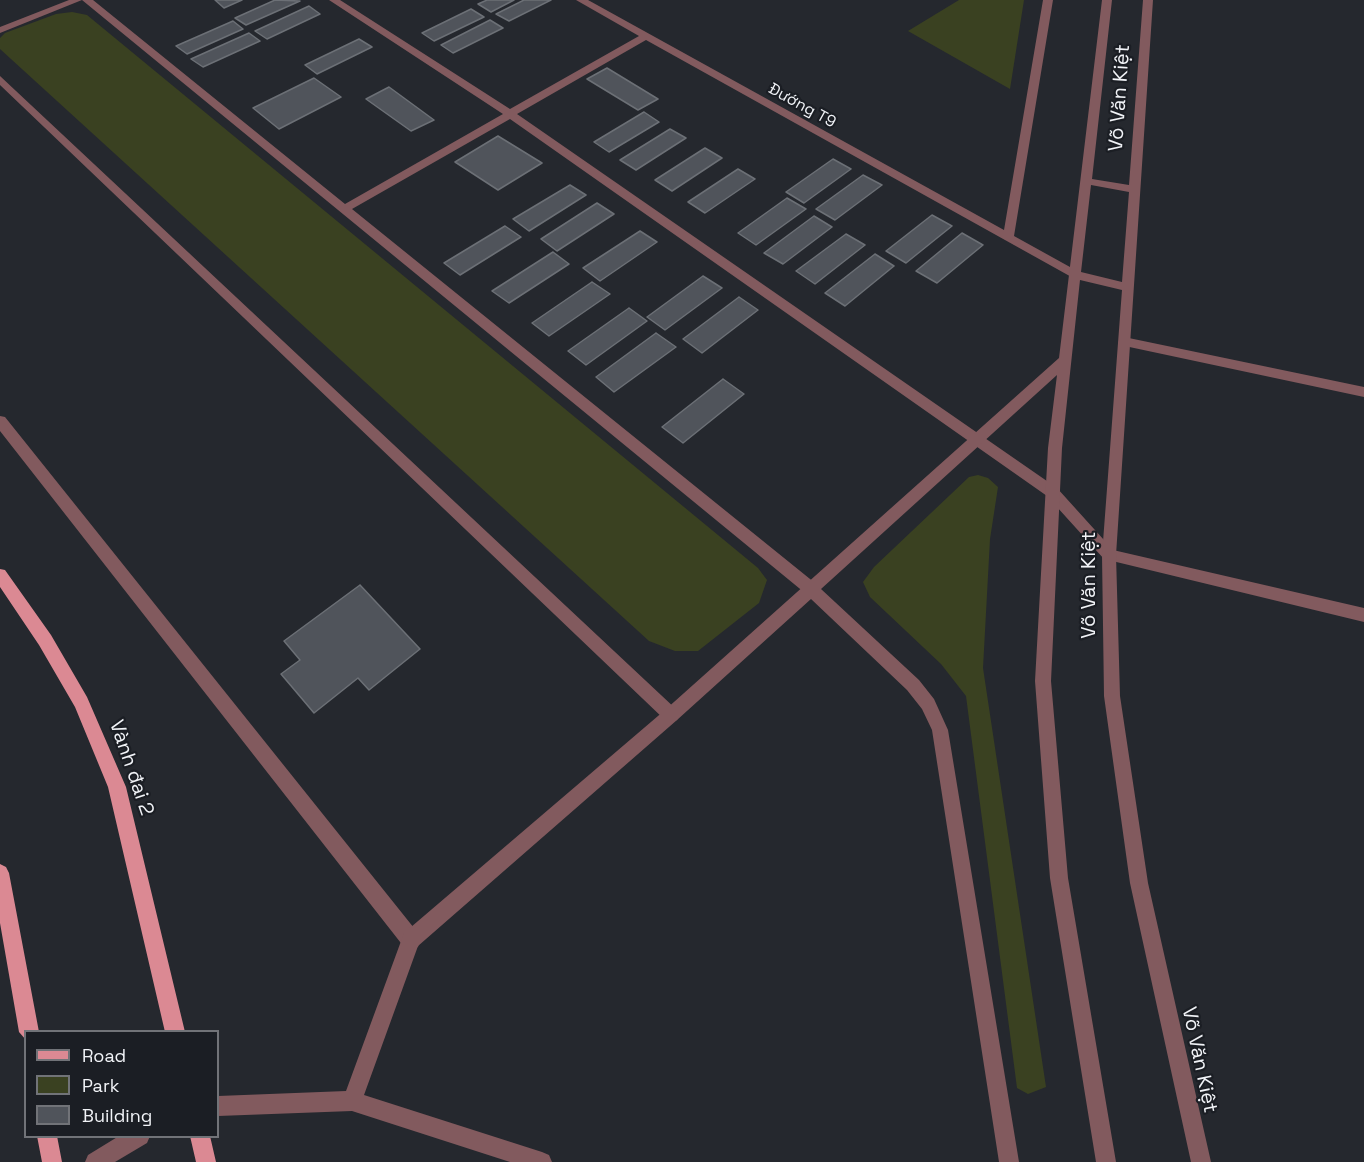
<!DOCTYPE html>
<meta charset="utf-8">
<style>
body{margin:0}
#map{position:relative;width:1364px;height:1162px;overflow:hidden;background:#25282e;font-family:"Space Grotesk",sans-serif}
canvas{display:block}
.legend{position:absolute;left:24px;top:1030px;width:195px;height:108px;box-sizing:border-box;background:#1b1e24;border:2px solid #717378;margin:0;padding:8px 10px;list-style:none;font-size:18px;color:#f1f3f7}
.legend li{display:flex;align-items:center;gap:12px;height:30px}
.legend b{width:30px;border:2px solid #717378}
</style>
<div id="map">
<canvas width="1364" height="1162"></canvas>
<ul class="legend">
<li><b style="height:8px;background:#db8993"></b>Road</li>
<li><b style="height:16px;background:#3a4121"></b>Park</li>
<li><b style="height:16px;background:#50545b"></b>Building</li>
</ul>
</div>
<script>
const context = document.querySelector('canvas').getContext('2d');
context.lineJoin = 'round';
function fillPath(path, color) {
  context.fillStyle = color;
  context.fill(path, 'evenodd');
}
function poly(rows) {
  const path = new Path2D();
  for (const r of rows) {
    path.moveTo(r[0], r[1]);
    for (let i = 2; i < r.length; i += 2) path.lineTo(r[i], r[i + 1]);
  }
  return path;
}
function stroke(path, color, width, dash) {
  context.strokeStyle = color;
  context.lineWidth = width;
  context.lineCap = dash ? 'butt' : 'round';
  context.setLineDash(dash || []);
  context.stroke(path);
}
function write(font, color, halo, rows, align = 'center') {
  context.font = font + ' "Space Grotesk",sans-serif';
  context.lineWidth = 4.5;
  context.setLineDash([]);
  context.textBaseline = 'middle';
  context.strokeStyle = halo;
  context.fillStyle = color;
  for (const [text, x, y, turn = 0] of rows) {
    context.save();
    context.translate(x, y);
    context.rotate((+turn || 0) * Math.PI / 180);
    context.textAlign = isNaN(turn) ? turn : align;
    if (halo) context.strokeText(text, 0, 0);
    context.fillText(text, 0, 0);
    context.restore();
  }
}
const green = poly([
 [959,0,1024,0,1010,89,908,31],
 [72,12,87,15,758,568,767,580,759,603,698,651,675,651,649,641,0,49,0,38,5,33,56,14],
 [978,475,988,478,998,487,990,539,983,668,1046,1087,1028,1094,1017,1088,966,696,941,664,870,597,863,582,874,567,969,477]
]);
const building = poly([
 [215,0,242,0,224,8,215,0],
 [275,0,300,1,246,25,235,18,275,0],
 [487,0,514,0,491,12,478,4,487,0],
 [524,0,551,0,509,21,496,14,524,0],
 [309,6,320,14,267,39,255,31,309,6],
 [471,9,484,17,434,41,422,33,471,9],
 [490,20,503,28,453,53,441,45,490,20],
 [233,21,243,29,187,54,176,46,233,21],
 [249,33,260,41,203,67,191,59,249,33],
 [359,39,372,47,317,74,305,65,359,39],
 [607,68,658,99,638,110,587,79,607,68],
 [314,78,341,97,279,129,253,108,314,78],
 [389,87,434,120,411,131,366,99,389,87],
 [644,112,659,122,609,152,594,142,644,112],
 [670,129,686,138,636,170,620,160,670,129],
 [498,136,542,163,498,190,455,162,498,136],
 [705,148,722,158,672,191,655,180,705,148],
 [833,159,851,169,804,203,786,192,833,159],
 [738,169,755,179,705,213,688,202,738,169],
 [863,175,882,185,835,220,816,209,863,175],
 [570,185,586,195,529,231,513,219,570,185],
 [787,198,806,209,756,245,738,233,787,198],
 [597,203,614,214,557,251,541,239,597,203],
 [932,215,952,226,906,263,886,251,932,215],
 [814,216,832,227,783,264,764,253,814,216],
 [505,226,521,237,460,275,444,263,505,226],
 [640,231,657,242,600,281,583,268,640,231],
 [962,233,983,245,937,283,916,271,962,233],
 [846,234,865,245,815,284,796,271,846,234],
 [553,252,569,264,509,303,492,291,553,252],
 [875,254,894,266,845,306,825,293,875,254],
 [703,276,722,288,665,330,647,317,703,276],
 [592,282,610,294,549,336,532,323,592,282],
 [739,297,758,310,702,353,683,339,739,297],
 [629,308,647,321,586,365,568,351,629,308],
 [656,333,676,347,614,392,596,377,656,333],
 [723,379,744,394,683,443,662,427,723,379],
 [360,585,420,649,369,690,358,678,314,713,281,674,300,660,284,641,360,585]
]);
const minor = poly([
 [69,0,82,0,0,33,0,27,69,0],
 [82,0,93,0,345,204,503,114,329,0,340,0,510,109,639,36,576,0,588,0,1004,230,1043,0,1053,0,1014,236,1079,272,1079,278,1075,279,646,40,517,114,1057,488,1113,550,1364,608,1364,622,1104,559,1047,496,510,119,352,209,815,583,818,588,815,593,810,595,805,593,82,0],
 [0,76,677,710,679,715,677,720,671,723,665,720,0,85,0,76],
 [1124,337,1364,387,1364,397,1120,345,1118,342,1124,337],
 [0,416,5,417,418,933,420,940,418,947,411,949,404,947,0,431,0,416]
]);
const tertiary = poly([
 [1102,0,1112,0,1092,179,1129,185,1143,0,1153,0,1116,555,1120,696,1148,883,1211,1162,1191,1162,1130,883,1104,696,1102,555,1122,290,1080,280,1062,448,1051,681,1068,878,1116,1162,1096,1162,1050,878,1035,681,1048,448,1057,375,821,589,919,680,934,699,948,730,1019,1162,999,1162,932,730,922,709,907,690,811,599,677,720,418,946,364,1095,542,1152,549,1155,552,1162,510,1162,352,1111,218,1116,218,1096,346,1091,404,933,665,710,1059,358,1102,0],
 [1091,185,1129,192,1122,282,1081,272,1091,185],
 [119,1136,150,1136,147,1143,115,1162,85,1162,88,1155,119,1136]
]);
const primary = poly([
 [0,569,5,570,51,635,87,697,126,787,185,1032,165,1032,108,787,75,707,39,645,0,587,0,569],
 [0,864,6,867,9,873,39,1032,26,1032,26,1040,19,1032,0,923,0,864],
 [37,1136,57,1136,62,1162,42,1162,37,1136],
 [190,1136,210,1136,216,1162,196,1162,190,1136]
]);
const farStreetnames = [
 ["Đướng T9",802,106,29]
];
const streetNames = [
 ["Võ Văn Kiệt",1120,98,-86],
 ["Võ Văn Kiệt",1090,585,-90],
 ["Vành đai 2",131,768,71],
 ["Võ Văn Kiệt",1199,1060,78]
];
fillPath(green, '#3a4121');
fillPath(building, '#50545b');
stroke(building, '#6c7076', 1.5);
fillPath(minor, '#825a5e');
fillPath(tertiary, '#825a5e');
fillPath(primary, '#db8993');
write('16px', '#f1f3f7', '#1b1e24', farStreetnames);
write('20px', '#f1f3f7', '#1b1e24', streetNames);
</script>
